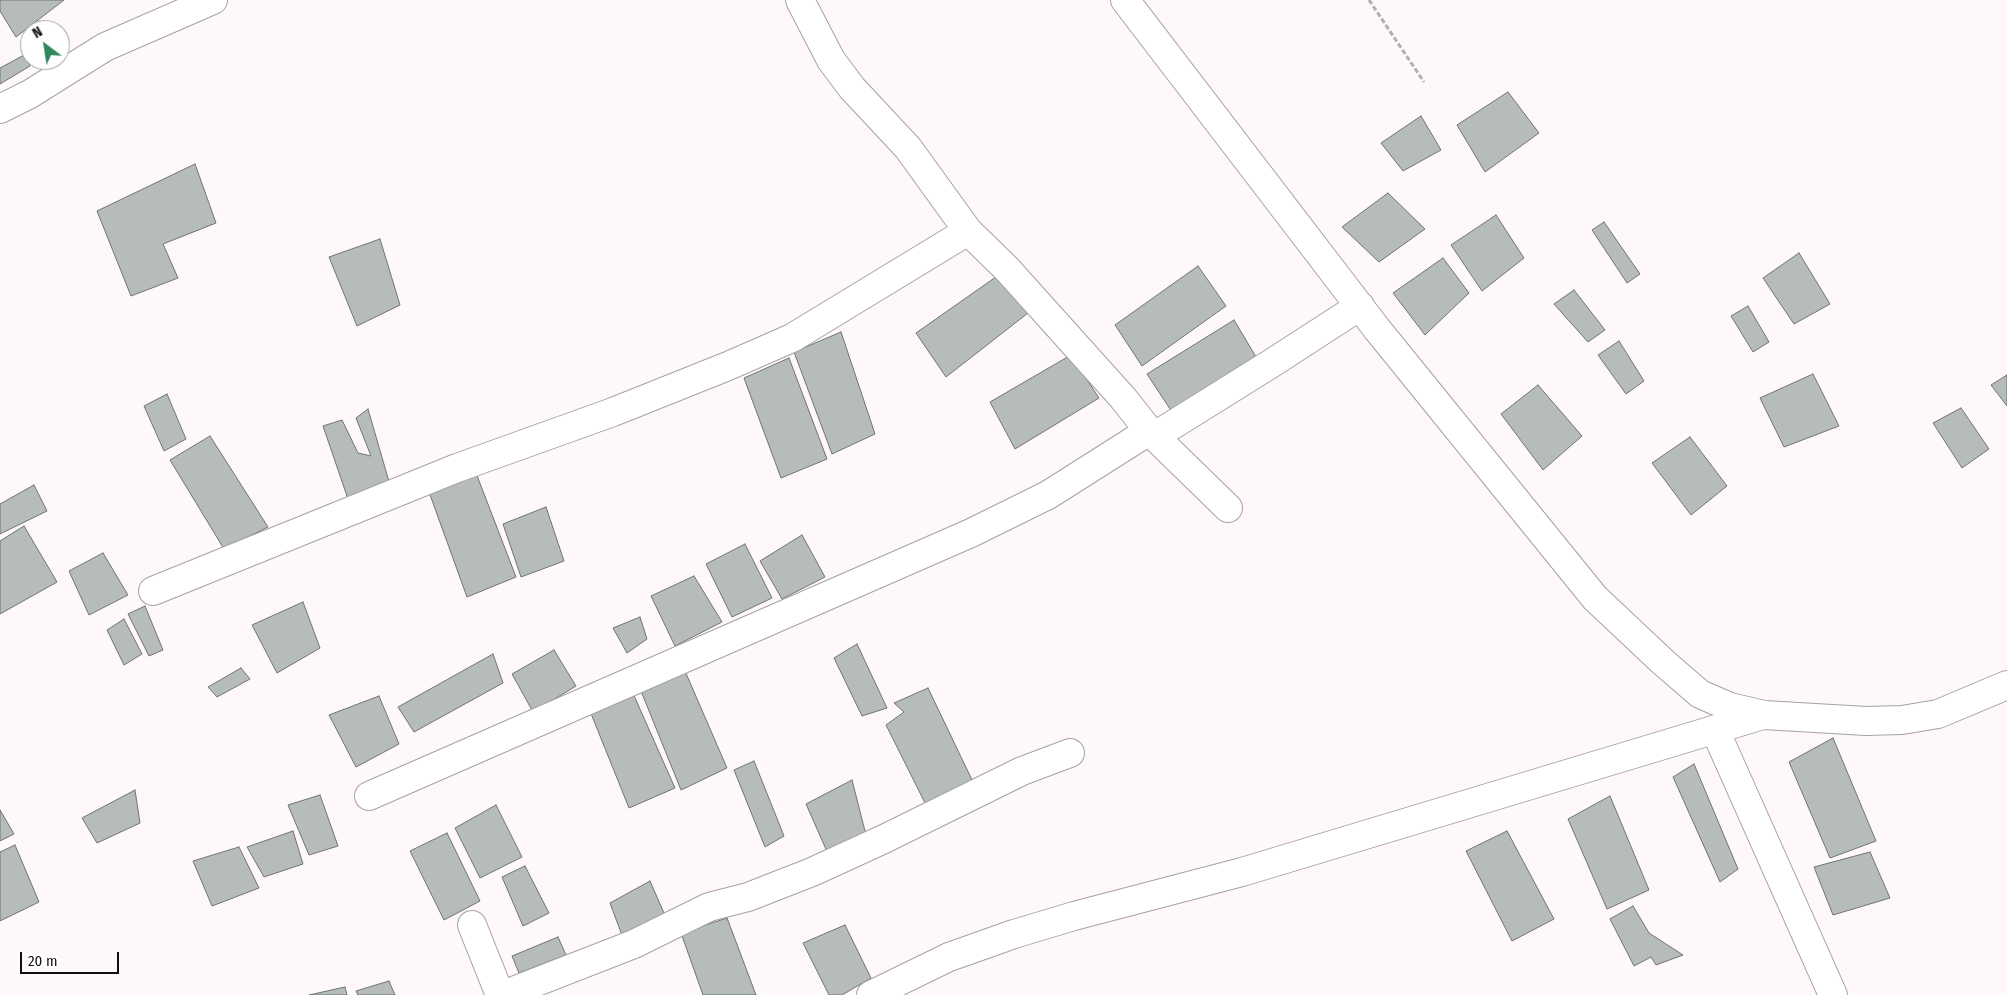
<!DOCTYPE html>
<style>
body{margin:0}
#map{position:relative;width:2007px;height:995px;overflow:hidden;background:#fef8fc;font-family:"Fira Sans Condensed",sans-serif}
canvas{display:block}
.north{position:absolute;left:20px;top:20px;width:50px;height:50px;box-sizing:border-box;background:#fff;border:1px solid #9f9f9f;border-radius:50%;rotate:329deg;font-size:14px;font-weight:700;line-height:20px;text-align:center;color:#100e10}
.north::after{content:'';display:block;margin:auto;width:18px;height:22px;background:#2f875c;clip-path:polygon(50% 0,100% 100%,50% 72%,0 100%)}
.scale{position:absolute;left:20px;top:952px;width:99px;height:22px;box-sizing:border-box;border:2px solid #100e10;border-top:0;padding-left:6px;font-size:15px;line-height:18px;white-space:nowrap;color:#100e10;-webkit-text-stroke:4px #fff;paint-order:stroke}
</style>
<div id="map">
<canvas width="2007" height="995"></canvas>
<div class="north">N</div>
<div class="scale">20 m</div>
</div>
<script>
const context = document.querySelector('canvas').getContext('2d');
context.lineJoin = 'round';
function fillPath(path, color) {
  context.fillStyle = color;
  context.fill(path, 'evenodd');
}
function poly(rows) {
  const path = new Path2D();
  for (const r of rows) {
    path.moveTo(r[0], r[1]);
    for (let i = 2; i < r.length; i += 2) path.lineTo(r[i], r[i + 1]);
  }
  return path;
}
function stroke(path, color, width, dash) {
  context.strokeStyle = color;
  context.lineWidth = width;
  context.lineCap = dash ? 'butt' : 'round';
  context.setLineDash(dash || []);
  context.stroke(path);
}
const building = poly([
 [0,0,64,0,16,37,0,11,0,0],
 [26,54,30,66,0,84,0,68,26,54],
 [1508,92,1539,133,1485,172,1457,125,1508,92],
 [1421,116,1441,150,1403,171,1381,143,1421,116],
 [195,164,216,223,163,244,178,278,131,296,97,211,195,164],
 [1388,193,1425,229,1379,262,1342,227,1388,193],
 [1496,215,1524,258,1482,291,1451,245,1496,215],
 [1604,222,1640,274,1627,283,1592,230,1604,222],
 [380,239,400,305,357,326,329,257,380,239],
 [1799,253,1830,304,1794,324,1763,278,1799,253],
 [1443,258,1469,293,1425,335,1393,293,1443,258],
 [1198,266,1226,306,1142,366,1115,325,1198,266],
 [1003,272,1028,313,946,377,916,333,1003,272],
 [1574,290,1605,330,1588,342,1554,304,1574,290],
 [1748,306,1769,342,1753,352,1731,316,1748,306],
 [1234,320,1259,362,1176,418,1147,374,1234,320],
 [841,332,875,434,832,454,794,352,841,332],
 [1619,341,1644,381,1626,394,1598,355,1619,341],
 [1071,355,1099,398,1015,449,990,402,1071,355],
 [789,358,827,459,781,478,744,378,789,358],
 [1813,374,1839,426,1784,447,1760,398,1813,374],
 [2007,375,2007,406,1991,385,2007,375],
 [1538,385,1582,436,1543,470,1501,414,1538,385],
 [167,394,186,439,164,451,144,406,167,394],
 [1961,408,1989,449,1962,468,1933,423,1961,408],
 [368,409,390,485,348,499,323,426,342,420,358,453,371,456,356,418,368,409],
 [210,436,268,527,224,549,170,460,210,436],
 [1690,437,1727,486,1691,515,1652,463,1690,437],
 [476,473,516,577,467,597,429,492,476,473],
 [34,485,47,511,0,534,0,504,34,485],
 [546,507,564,561,521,577,503,524,546,507],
 [24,526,57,582,0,614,0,541,24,526],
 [802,535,825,577,782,599,760,561,802,535],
 [745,544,772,598,732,617,706,564,745,544],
 [103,553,128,595,89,615,69,571,103,553],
 [694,576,722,622,675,646,651,596,694,576],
 [303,602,320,648,277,673,252,625,303,602],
 [145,606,163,650,149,656,128,614,145,606],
 [640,617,647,639,627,653,613,628,640,617],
 [124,619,142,654,124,665,107,630,124,619],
 [857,644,887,708,862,716,834,658,857,644],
 [554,650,576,686,533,712,512,674,554,650],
 [493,654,503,683,414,732,398,707,493,654],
 [241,668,250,679,217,697,208,687,241,668],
 [685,671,727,768,681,790,641,691,685,671],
 [928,688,973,782,928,809,886,725,904,712,894,703,928,688],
 [632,691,675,788,629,808,590,711,632,691],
 [379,696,399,744,356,767,329,715,379,696],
 [1833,738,1876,841,1830,858,1789,762,1833,738],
 [754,761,784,836,765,847,734,770,754,761],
 [1694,764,1738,869,1720,882,1673,777,1694,764],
 [852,780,866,835,829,856,806,804,852,780],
 [135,790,140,823,97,843,82,818,135,790],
 [320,795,338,846,309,855,288,805,320,795],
 [1610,796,1649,890,1607,909,1568,819,1610,796],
 [496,805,522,857,480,878,455,828,496,805],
 [0,810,14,834,0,841,0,810],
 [293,831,303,864,264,877,247,847,293,831],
 [1507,831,1554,919,1512,941,1466,851,1507,831],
 [447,833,480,901,444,920,410,851,447,833],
 [15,845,39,902,0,921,0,852,15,845],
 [239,847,259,888,212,906,193,861,239,847],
 [1870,852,1890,898,1833,915,1814,867,1870,852],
 [525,866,549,913,523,926,502,877,525,866],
 [650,881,667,920,623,938,610,903,650,881],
 [1633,906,1649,933,1683,955,1656,965,1651,957,1634,966,1610,919,1633,906],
 [727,918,756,995,703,995,681,933,727,918],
 [845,925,871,978,842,995,829,995,803,943,845,925],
 [558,937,566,955,519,973,512,956,558,937],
 [389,981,395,995,358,995,356,991,389,981],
 [345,987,347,995,309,995,345,987]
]);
const path = poly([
 [1369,0,1424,82]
]);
const minor = poly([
 [800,0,831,60,852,88,908,148,968,231,1007,269,1123,398,1149,431,1228,508],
 [1125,0,1377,329,1595,598,1663,662,1700,694,1730,707,1764,715,1866,721,1902,720,1938,714,2007,685],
 [0,109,30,94,105,47,213,0],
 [1155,436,1272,363,1360,306],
 [153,591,457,468,613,412,728,366,792,338,968,231],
 [1715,730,1833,995],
 [369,796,971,533,1048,495,1149,431],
 [472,925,500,995],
 [503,995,634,944,709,907,748,897,812,872,884,839,1022,771,1070,753],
 [871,995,949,957,1014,934,1074,916,1242,872,1763,715]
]);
fillPath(building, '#b6bcb8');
stroke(building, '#6f7471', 1);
stroke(minor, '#a6a1a4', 30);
stroke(path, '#b3aeb2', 3, [5, 2.5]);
stroke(minor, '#fff', 28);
</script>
